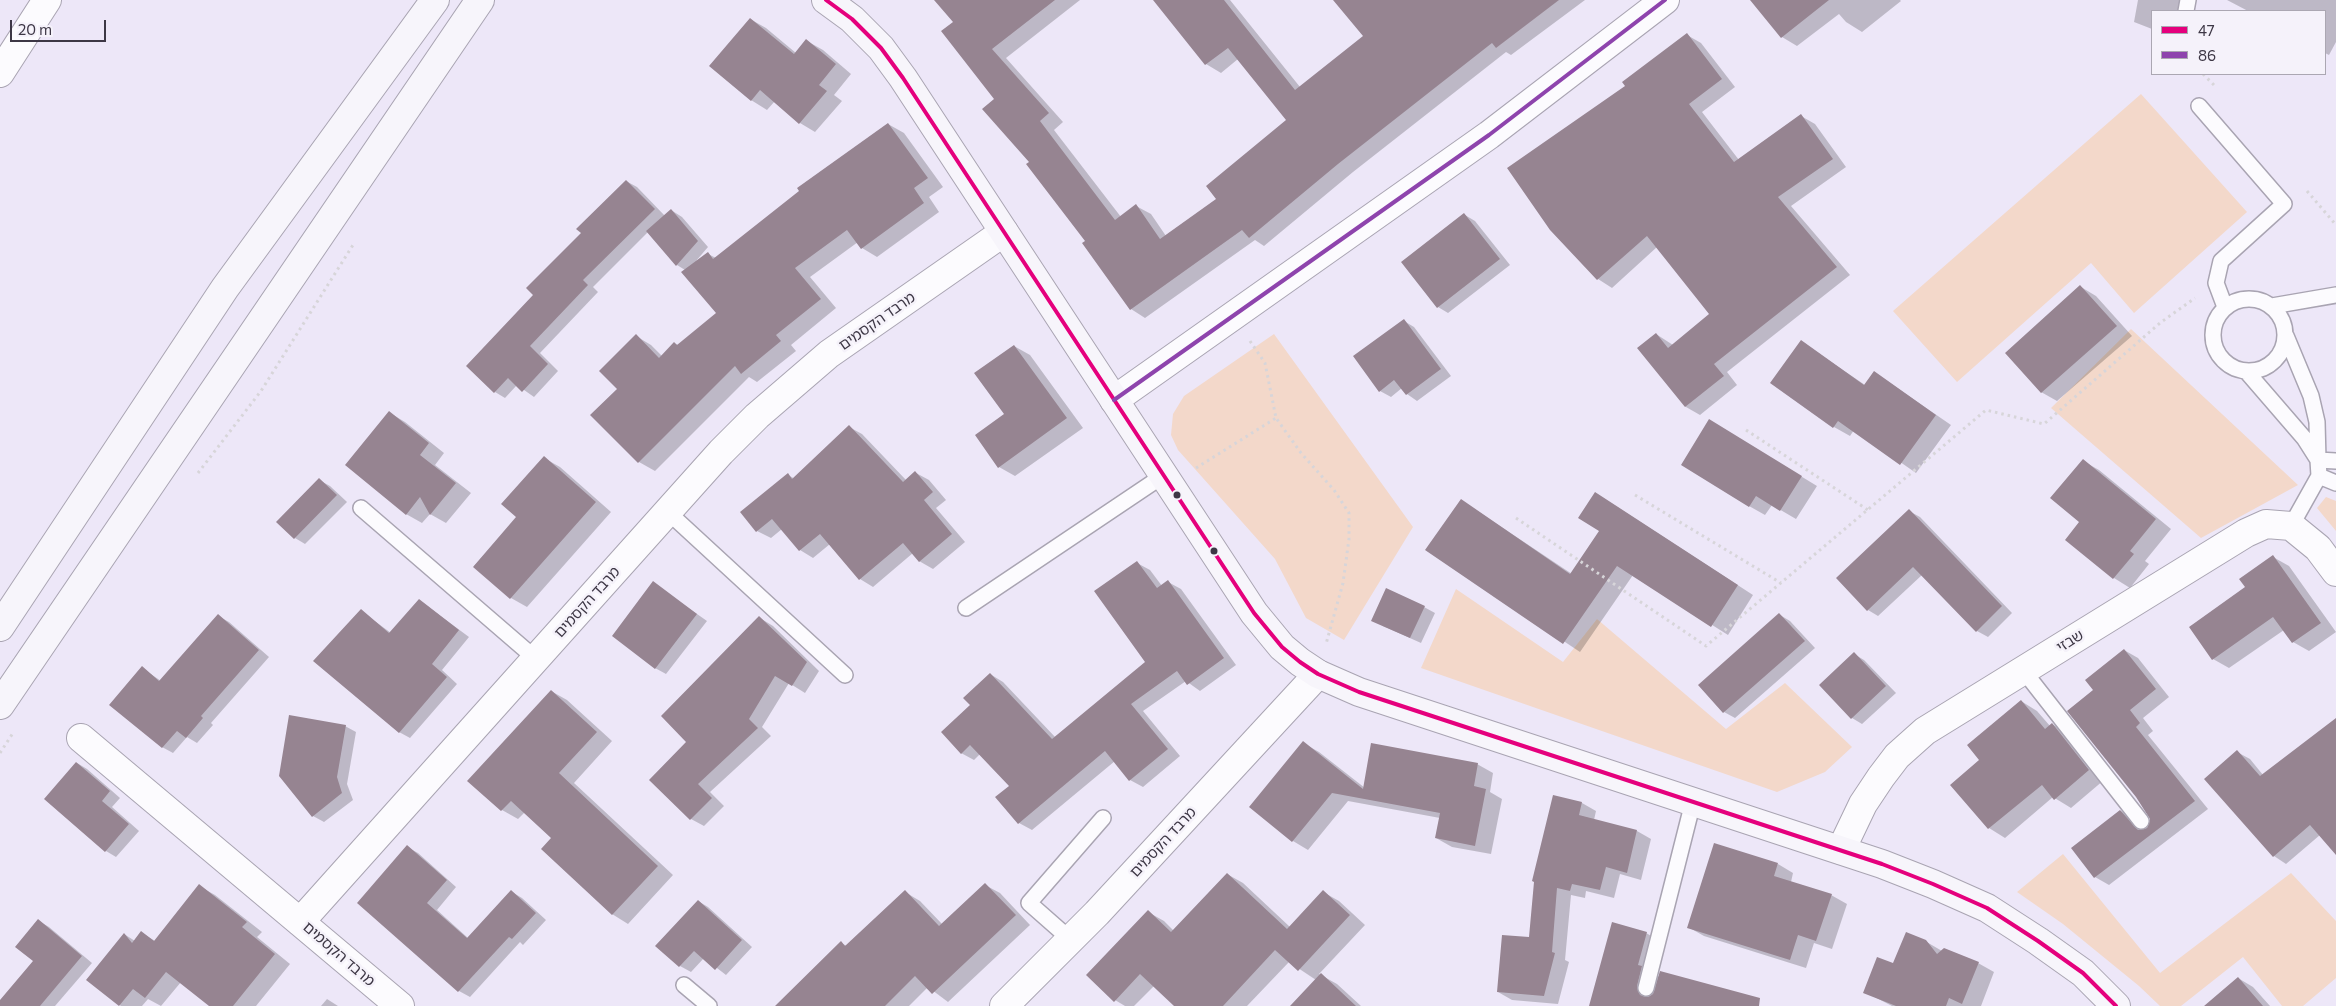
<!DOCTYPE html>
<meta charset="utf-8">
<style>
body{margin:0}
#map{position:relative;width:2336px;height:1006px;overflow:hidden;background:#ede7f8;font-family:Commissioner,sans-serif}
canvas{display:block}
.legend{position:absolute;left:2151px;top:10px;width:175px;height:65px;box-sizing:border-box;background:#f5f2fa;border:1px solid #aba7b2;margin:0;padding:6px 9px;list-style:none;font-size:15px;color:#3d3745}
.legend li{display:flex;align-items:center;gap:10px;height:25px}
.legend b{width:25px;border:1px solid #aba7b2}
.scale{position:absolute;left:10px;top:20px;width:96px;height:22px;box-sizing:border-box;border:2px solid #3d3745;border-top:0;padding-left:6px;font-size:15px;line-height:18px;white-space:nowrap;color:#3d3745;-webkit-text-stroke:4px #f5f2fa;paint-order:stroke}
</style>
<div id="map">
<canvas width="2336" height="1006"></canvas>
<ul class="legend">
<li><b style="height:6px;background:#e5007d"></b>47</li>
<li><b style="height:6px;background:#8e44ad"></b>86</li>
</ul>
<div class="scale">20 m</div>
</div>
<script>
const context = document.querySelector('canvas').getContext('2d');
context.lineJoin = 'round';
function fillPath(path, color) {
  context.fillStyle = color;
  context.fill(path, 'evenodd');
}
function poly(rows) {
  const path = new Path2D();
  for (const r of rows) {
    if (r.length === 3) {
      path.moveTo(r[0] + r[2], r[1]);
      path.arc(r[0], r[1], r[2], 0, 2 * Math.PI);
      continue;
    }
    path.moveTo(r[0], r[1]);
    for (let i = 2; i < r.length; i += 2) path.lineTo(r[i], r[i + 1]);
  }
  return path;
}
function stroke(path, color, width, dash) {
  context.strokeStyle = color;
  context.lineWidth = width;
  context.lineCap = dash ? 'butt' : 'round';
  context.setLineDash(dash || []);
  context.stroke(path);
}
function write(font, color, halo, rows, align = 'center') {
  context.font = font + ' Commissioner,"Noto Sans Hebrew",sans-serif';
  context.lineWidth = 5;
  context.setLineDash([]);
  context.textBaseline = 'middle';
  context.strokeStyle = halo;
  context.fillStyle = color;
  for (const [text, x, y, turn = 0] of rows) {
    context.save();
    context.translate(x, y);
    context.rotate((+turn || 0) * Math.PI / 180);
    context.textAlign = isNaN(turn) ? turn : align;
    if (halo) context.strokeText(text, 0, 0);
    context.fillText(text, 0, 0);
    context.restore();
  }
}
const green = poly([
 [2141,94,2247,212,2134,313,2091,263,1957,382,1893,311],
 [2131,329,2298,485,2201,538,2051,408],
 [1274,334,1413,527,1344,640,1306,618,1275,559,1178,450,1171,435,1173,414,1184,396],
 [2326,497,2336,501,2336,531,2317,508],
 [1456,589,1563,662,1597,619,1726,729,1785,683,1852,747,1825,772,1777,792,1421,668],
 [2063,854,2160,973,2291,873,2336,921,2336,978,2303,1006,2282,1006,2243,957,2181,1006,2160,1006,2139,986,2063,924,2017,892]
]);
const shadow = poly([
 [936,0,1080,0,1006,58,1063,122,1054,130,1121,217,1136,206,1151,214,1166,236,1218,199,1288,120,1238,59,1221,73,1206,64,1155,0,1230,0,1300,87,1365,36,1335,0,1585,0,1511,55,1506,52,1353,172,1264,246,1255,240,1145,318,1131,309,1087,241,1030,162,955,22],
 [1752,0,1900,0,1901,1,1862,32,1846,22,1839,14,1797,46,1782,37],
 [2138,0,2188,0,2186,11,2152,11,2152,29,2134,22],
 [2227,0,2336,0,2336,42,2329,55,2325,53,2325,11,2248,11],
 [750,19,766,28,796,53,807,41,823,50,851,74,834,95,842,101,815,132,800,123,775,101,767,110,751,100],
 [1687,35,1701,43,1735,87,1702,112,1739,160,1801,116,1815,124,1846,167,1791,206,1850,275,1727,372,1737,385,1700,415,1686,407,1638,348,1656,334,1673,345,1711,314,1657,247,1612,288,1598,279,1551,229,1627,86],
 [888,124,904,133,943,187,929,197,939,212,877,257,862,248,858,242,810,277,836,308,791,345,796,351,757,382,749,377,655,471,639,462,619,389,636,336,651,345,662,356,674,343,678,345,718,314,685,270,677,265,648,232,593,287,598,292,540,353,558,371,534,397,517,385,505,398,495,392,535,295,626,181,637,187,665,216,671,210,682,217,708,247,696,261,708,254,716,258],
 [1465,215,1475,221,1510,265,1448,313,1438,307],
 [2081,287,2096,296,2132,336,2057,401,2041,392],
 [1404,321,1414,327,1451,376,1417,401,1407,394,1402,388,1391,397,1380,391],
 [1802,342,1865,385,1874,372,1951,425,1916,473,1854,430,1850,436,1834,427,1772,383],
 [1014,346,1030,355,1083,428,1015,476,999,467],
 [390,413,405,422,444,453,435,465,471,493,446,523,430,514,422,523,406,514],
 [849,427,862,434,906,480,916,473,929,480,946,500,936,508,965,542,933,569,919,561,913,553,873,587,860,579,830,544,813,558,800,550,782,529,771,538,757,531,788,475,795,479],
 [1725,430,1817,486,1796,519,1772,505,1765,515,1749,506],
 [544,458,560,467,611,512,527,607,511,598,474,566,518,517],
 [2083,461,2099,470,2171,529,2145,561,2149,564,2130,588,2114,578,2067,540,2081,522],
 [319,480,330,486,347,502,305,544,295,538],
 [1461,500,1572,574,1601,531,1611,503,1753,595,1728,635,1633,575,1580,652,1427,550],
 [1909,511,1920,517,2012,613,1988,637,1977,631,1922,575,1878,616,1868,610],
 [2273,557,2289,566,2336,632,2309,651,2293,642,2284,630,2229,668,2213,659,2247,587],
 [1137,563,1150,570,1162,586,1168,582,1181,589,1236,665,1200,691,1186,681,1143,711,1180,756,1143,787,1130,780,1115,761,1032,830,1019,823,1011,786,980,754,974,760,961,753,972,705,990,674,1003,682,1056,738,1147,663],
 [653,583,707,621,666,674,655,668],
 [419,600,469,637,442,670,457,684,410,738,399,732,361,611,391,633],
 [1424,607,1435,613,1421,643,1383,626],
 [1780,615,1790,621,1815,648,1735,718,1724,712],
 [218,616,229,622,269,657,211,723,213,725,197,743,187,737,173,753,162,747,142,668,161,681],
 [760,618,773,626,819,671,805,693,789,683,762,727,771,736,710,792,724,806,704,826,691,819,688,742],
 [2124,650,2138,658,2169,697,2143,718,2153,731,2148,735,2208,809,2109,885,2095,877,2121,811,2134,819,2144,830,2148,829,2152,819,2095,690],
 [1854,654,1864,660,1896,693,1862,724,1852,718],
 [551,691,567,700,612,741,574,783,673,875,628,924,612,914,553,838,525,812,518,819,502,810,469,781],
 [2021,701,2037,711,2050,726,2052,724,2068,733,2104,780,2071,808,2053,797,2005,838,1989,828,1952,785,1981,760],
 [2336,720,2336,853,2320,835,2286,864,2274,856,2206,779,2237,752,2250,759,2263,775],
 [345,726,356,732,347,784,353,800,324,822,313,816,280,775],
 [1303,743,1319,752,1365,788,1477,764,1493,773,1490,792,1502,799,1491,854,1452,847,1436,838,1440,818,1348,801,1308,850,1293,841],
 [77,763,87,769,120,798,112,807,139,831,116,857,106,851],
 [1554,796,1582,803,1596,811,1594,820,1637,831,1651,839,1641,880,1620,874,1614,898,1586,891,1585,898,1571,895,1565,960,1569,962,1558,1004,1512,1000,1498,992,1530,938],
 [407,847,418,853,456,887,437,910,468,938,512,892,522,898,546,920,523,945,520,942,470,997,459,991,358,903],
 [1778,864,1793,873,1791,882,1831,895,1847,904,1832,949,1814,943,1806,968,1704,936,1688,927],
 [1227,874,1243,883,1290,927,1323,892,1339,901,1365,925,1319,974,1337,984,1361,1006,1291,1006,1316,980,1289,962,1247,1006,1176,1006,1154,986,1134,1006,1125,1006,1115,1000,1148,912,1164,921,1174,931],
 [985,885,1000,893,1030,925,948,1002,928,987,909,1006,786,1006,841,943,847,946,905,892,920,901,943,925],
 [199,886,215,895,262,932,257,937,290,964,256,1006,211,1006,181,982,161,1006,148,999,142,1006,121,1006,88,980,124,934,135,941,142,933,155,941],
 [698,901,708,907,752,947,726,975,704,958,691,972,680,966],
 [39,921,49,927,92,963,55,1006,0,1006,0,1002,34,961],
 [1646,933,1662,942,1653,974,1732,1006,1590,1006],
 [1925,941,1942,951,1978,963,1994,972,1981,1006,1892,1006,1865,992,1894,965],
 [2238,978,2253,987,2270,1006,2206,1006],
 [327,999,338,1006,321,1006]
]);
const building = poly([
 [934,0,1055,0,992,49,1049,113,1040,121,1115,220,1136,204,1160,239,1216,199,1206,186,1286,120,1228,48,1205,65,1153,0,1224,0,1295,90,1363,36,1333,0,1559,0,1496,48,1492,43,1338,164,1249,238,1242,230,1130,310,1082,243,1085,241,1026,164,1029,162,982,109,994,99,941,31,953,22],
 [1750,0,1829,0,1781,38],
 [750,18,794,54,806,39,836,64,819,85,827,91,799,124,760,90,751,101,709,66],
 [1687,33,1722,79,1689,104,1734,162,1801,114,1833,159,1778,197,1837,267,1714,364,1724,376,1685,407,1637,348,1656,333,1668,348,1709,314,1647,236,1597,280,1550,230,1507,168,1625,86,1622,82],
 [888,123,928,178,914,188,924,203,861,249,847,230,795,268,821,299,776,335,781,341,741,374,735,366,638,463,590,415,617,389,599,371,636,334,659,358,674,342,677,345,716,313,681,272,708,252,713,259,799,191,797,188],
 [626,180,655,209,583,280,588,285,530,346,548,364,522,392,508,378,494,393,466,366,533,295,526,288,581,233,576,229],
 [671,209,698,241,676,266,646,231],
 [1464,213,1500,259,1437,308,1401,262],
 [2080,285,2117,326,2041,393,2005,353],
 [1404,319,1441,369,1406,395,1394,380,1379,392,1353,356],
 [1801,340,1864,385,1874,371,1936,415,1900,465,1838,421,1833,428,1770,383],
 [1014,345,1067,418,998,468,975,435,1004,414,974,373],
 [389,411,429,443,420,455,456,483,430,515,420,497,406,515,345,465],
 [1709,419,1802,476,1780,511,1756,496,1749,507,1681,465],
 [849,425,903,482,915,471,933,492,924,500,952,534,919,562,903,543,859,580,820,534,799,551,772,519,756,532,740,512,788,473,792,479],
 [544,456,596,502,510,599,473,567,516,517,501,504],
 [2083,459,2156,519,2130,551,2134,554,2113,579,2065,540,2079,522,2050,498],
 [319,478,337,495,294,539,276,522],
 [1595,492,1738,585,1711,627,1617,566,1563,644,1425,550,1461,499,1570,574,1599,531,1578,518],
 [1909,509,2002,606,1976,632,1913,567,1867,611,1836,578],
 [2273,555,2321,623,2292,643,2273,617,2212,660,2189,627,2245,587,2239,579],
 [1137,561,1157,588,1168,580,1224,658,1187,685,1177,671,1131,704,1168,749,1129,781,1105,751,1018,824,995,797,1009,786,970,745,961,754,941,732,970,705,963,698,990,673,1052,739,1145,662,1094,591],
 [653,581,697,614,655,669,612,636],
 [1386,588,1425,606,1410,638,1371,621],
 [419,599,459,630,432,664,447,677,399,733,313,661,361,609,389,633],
 [1779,613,1805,641,1723,713,1698,685],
 [218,614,259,650,201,716,203,718,186,738,177,731,162,748,109,705,142,666,159,681],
 [759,616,807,662,792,686,775,676,749,719,758,728,698,784,712,798,690,820,649,780,686,742,661,716],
 [2124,649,2156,689,2130,710,2140,723,2136,727,2195,801,2094,878,2071,848,2120,810,2138,830,2147,828,2150,819,2136,797,2067,711,2093,690,2085,680],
 [1854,652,1886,686,1851,719,1819,685],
 [551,690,597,732,559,773,658,866,612,915,541,849,551,838,511,801,501,811,467,781],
 [2021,700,2045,729,2052,723,2089,770,2054,800,2042,785,1988,829,1950,785,1979,760,1967,745],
 [289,715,346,725,337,777,342,793,312,817,279,776],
 [2336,718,2336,855,2310,825,2273,857,2204,779,2237,750,2260,776],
 [1303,741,1363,789,1371,743,1478,763,1474,786,1486,789,1475,846,1435,838,1440,813,1332,793,1292,842,1249,807],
 [76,762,110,791,102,801,129,824,105,852,44,799],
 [1553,795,1582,802,1579,815,1637,830,1627,873,1606,867,1600,890,1572,884,1570,891,1557,888,1552,952,1555,953,1544,996,1497,992,1502,935,1529,937,1534,882,1532,881],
 [1714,843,1778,863,1774,876,1832,894,1816,941,1798,935,1790,960,1687,928],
 [407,845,447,880,427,903,467,938,511,890,536,913,512,939,509,937,458,992,357,903],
 [1227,873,1287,929,1323,890,1350,915,1298,971,1275,950,1223,1006,1174,1006,1140,974,1114,1002,1086,975,1148,910,1171,932],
 [985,883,1016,915,932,994,915,976,885,1006,775,1006,841,941,845,946,905,890,939,926],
 [199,884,247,922,242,927,275,954,233,1006,209,1006,166,972,145,998,133,989,119,1006,86,980,124,933,132,943,141,931,154,941],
 [698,900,742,940,715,970,694,951,679,967,655,946],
 [38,919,82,956,40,1006,0,1006,0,1000,33,961,15,947],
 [1612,922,1647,932,1638,965,1642,966,1637,986,1640,995,1648,997,1653,994,1660,971,1760,998,1759,1006,1589,1006],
 [1906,932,1926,940,1937,954,1944,948,1979,962,1962,1004,1949,998,1946,1006,1896,1006,1863,993,1877,957,1893,963],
 [1321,973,1356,1006,1290,1006],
 [2238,977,2263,1006,2204,1006]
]);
const path = poly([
 [2203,74,2214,85],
 [2307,191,2336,225],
 [1250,341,1265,363,1276,418,1301,453,1334,490,1349,513,1349,539,1343,583,1326,644],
 [1746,430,1868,510],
 [1196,468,1276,418],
 [198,473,261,391,353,245],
 [1635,495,1781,583],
 [1516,518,1706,646,1986,410,2044,424,2160,323,2195,298],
 [0,753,13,733]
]);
const lane = poly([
 [2186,11,2188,0],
 [2199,106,2284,204,2221,261,2216,283,2225,307],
 [2249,335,36],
 [2272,306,2336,295],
 [2286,336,2311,396,2317,422,2318,460,2319,476,2291,526],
 [2247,372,2304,438,2318,460],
 [2318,460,2336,461],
 [2319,476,2336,483],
 [361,508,536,659],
 [668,512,845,675],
 [966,608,1164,475],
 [2023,670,2141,821],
 [1071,940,1029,903,1103,818],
 [684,985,709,1006],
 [1646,988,1693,802]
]);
const street = poly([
 [0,73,47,0],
 [1114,400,1489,135,1665,0],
 [81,738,400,1006],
 [1841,850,1863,804,1881,777,1897,756,1925,731,2246,533,2266,524,2291,526,2318,548,2336,572],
 [300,922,721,452,757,416,829,354,1004,232],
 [1004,1006,1097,913,1318,674]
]);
const secondary = poly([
 [826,0,852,19,881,48,903,78,1254,613,1282,647,1300,662,1318,674,1359,692,1882,864,1933,884,1987,908,2038,941,2083,973,2116,1006],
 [0,627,225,288,435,0],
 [0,705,480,0]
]);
const bus1 = poly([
 [826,0,852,19,881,48,903,78,1254,613,1282,647,1300,662,1318,674,1359,692,1882,864,1933,884,1987,908,2038,941,2083,973,2116,1006]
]);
const bus2 = poly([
 [1114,400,1489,135,1665,0]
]);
const markers = [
 [1177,495,4.5,"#3d3745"],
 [1214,551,4.5,"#3d3745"]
];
const streetNames = [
 ["מרבד הקסמים",877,321,-35],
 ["מרבד הקסמים",587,602,-48],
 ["שבזי",2070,641,-32],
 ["מרבד הקסמים",1163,842,-47],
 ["מרבד הקסמים",339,954,41]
];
fillPath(green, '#f3d8ca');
fillPath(shadow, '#0003');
fillPath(building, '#968491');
stroke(lane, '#a9a4b2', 18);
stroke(street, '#a9a4b2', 30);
stroke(secondary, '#a9a4b2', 30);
stroke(path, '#d7d5d9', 3, [2.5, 4]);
stroke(lane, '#fcfbfe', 15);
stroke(street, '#fcfbfe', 28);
stroke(secondary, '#f7f5fb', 28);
stroke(bus1, '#e5007d', 4);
stroke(bus2, '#8e44ad', 4);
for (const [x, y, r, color] of markers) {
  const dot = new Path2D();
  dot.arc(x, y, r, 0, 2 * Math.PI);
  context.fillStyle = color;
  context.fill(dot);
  stroke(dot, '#f5f2fa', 2);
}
write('15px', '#3d3745', '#f5f2fa', streetNames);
</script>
